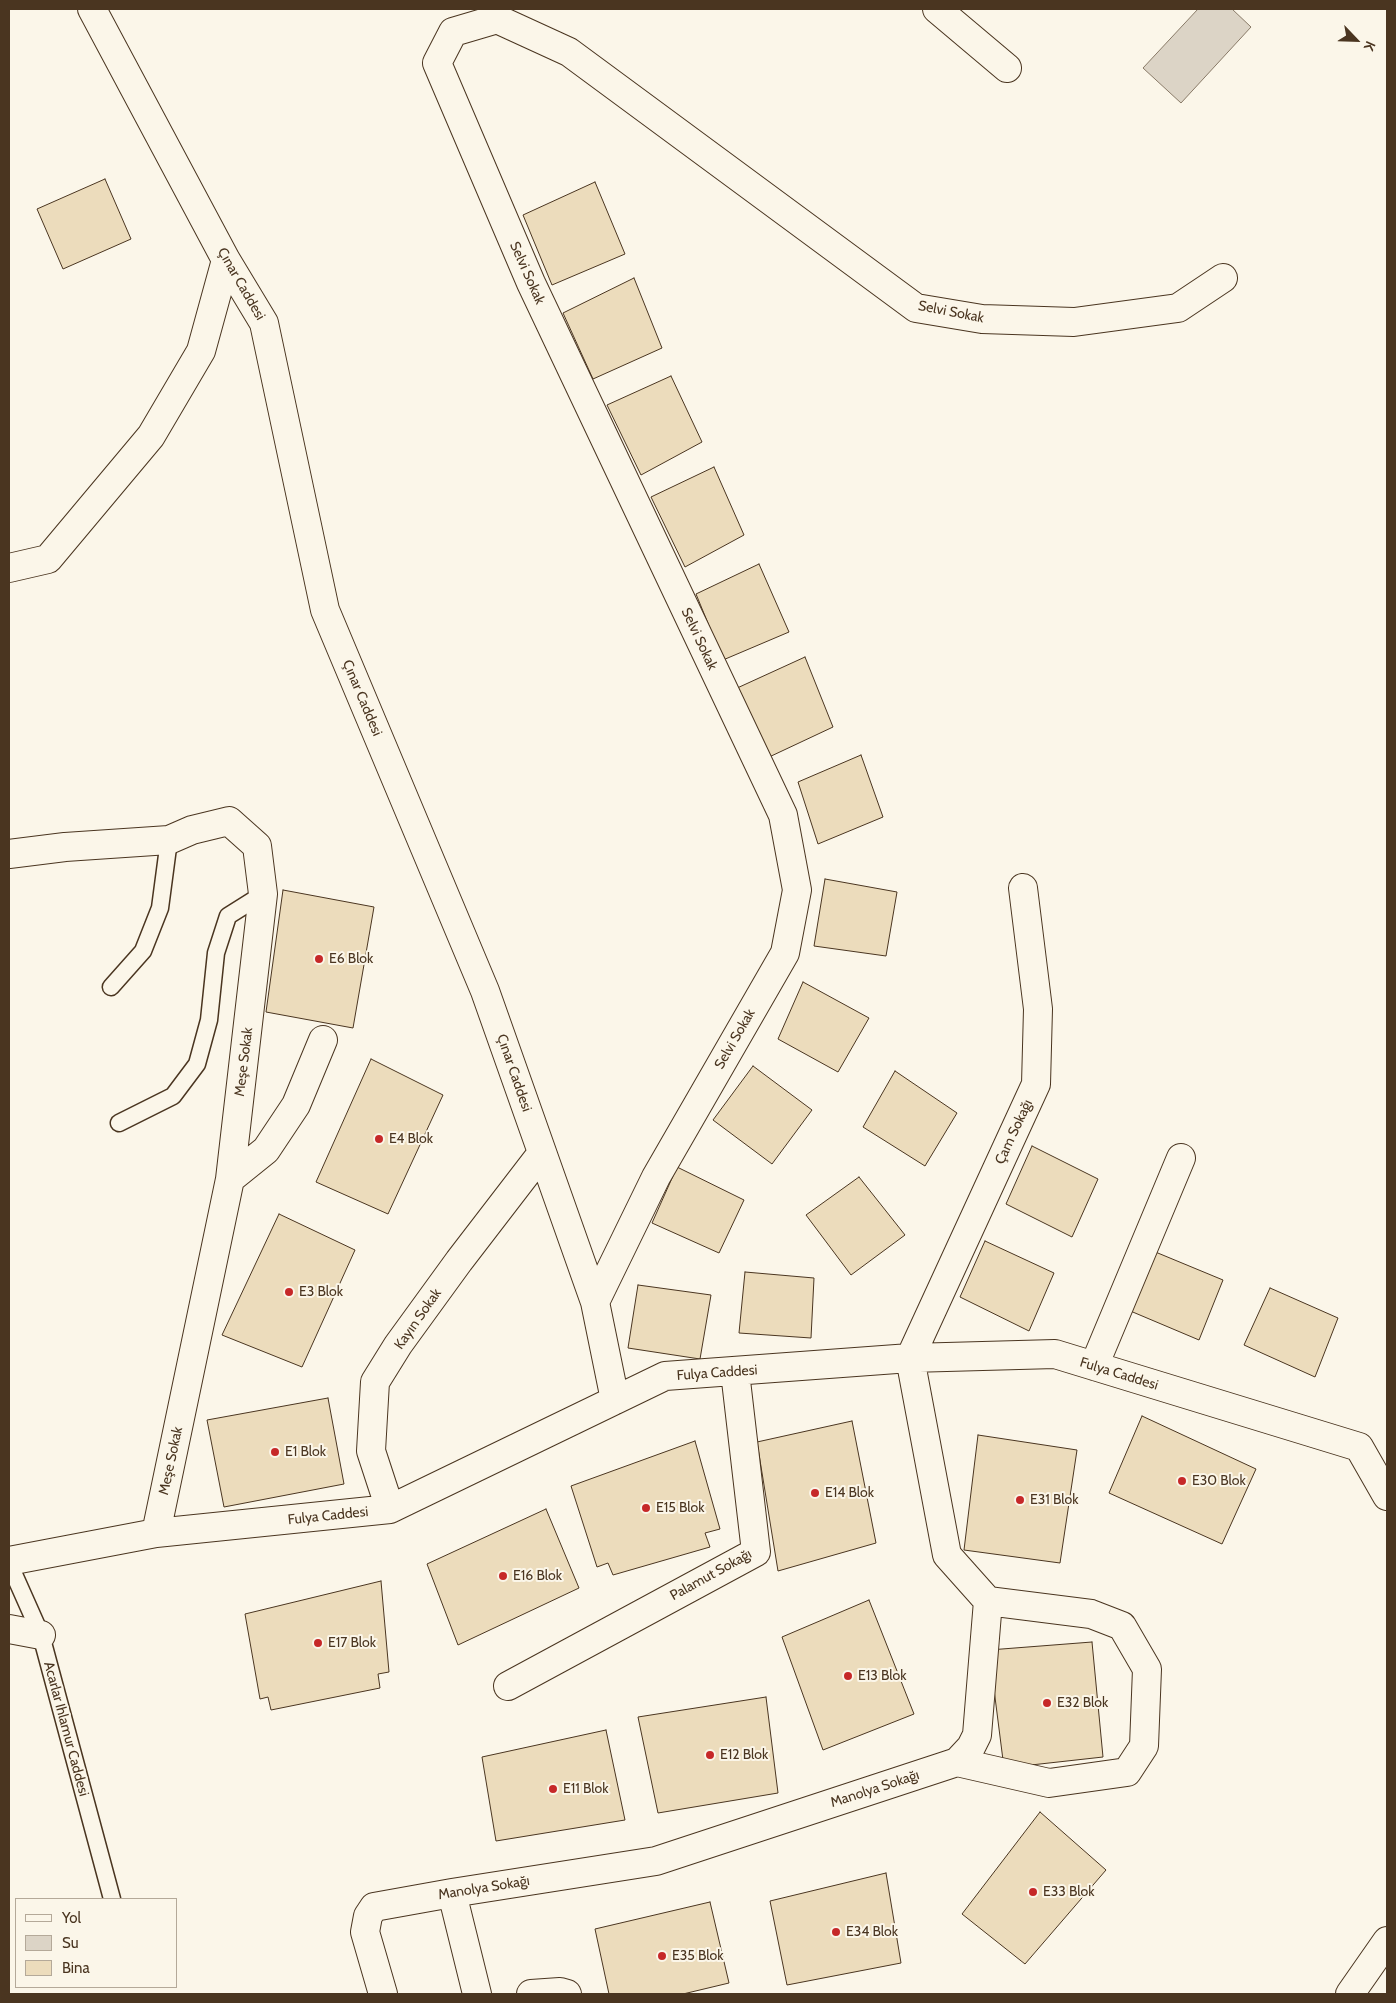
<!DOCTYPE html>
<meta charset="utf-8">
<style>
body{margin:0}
#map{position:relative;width:1396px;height:2003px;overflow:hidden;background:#fbf6e9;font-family:Cabin,sans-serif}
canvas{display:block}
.frame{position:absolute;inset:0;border:10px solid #4a3520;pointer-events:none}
.legend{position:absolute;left:15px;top:1898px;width:162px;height:90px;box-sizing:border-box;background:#fbf6e9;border:1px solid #b4a999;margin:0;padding:6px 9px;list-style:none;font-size:15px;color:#4a3520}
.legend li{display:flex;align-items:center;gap:10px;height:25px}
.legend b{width:25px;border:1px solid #b4a999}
.north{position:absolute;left:1331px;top:15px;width:50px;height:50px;-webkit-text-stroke:4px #fbf6e9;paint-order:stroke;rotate:114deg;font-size:14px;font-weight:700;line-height:20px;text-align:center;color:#4a3520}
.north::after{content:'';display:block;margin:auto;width:18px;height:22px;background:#4a3520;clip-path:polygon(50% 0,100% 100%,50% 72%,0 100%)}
</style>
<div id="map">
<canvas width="1396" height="2003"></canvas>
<div class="frame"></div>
<ul class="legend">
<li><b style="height:6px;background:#fbf6e9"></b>Yol</li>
<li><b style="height:14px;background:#dcd4c6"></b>Su</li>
<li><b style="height:14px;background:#ecdcbc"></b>Bina</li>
</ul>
<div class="north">K</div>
</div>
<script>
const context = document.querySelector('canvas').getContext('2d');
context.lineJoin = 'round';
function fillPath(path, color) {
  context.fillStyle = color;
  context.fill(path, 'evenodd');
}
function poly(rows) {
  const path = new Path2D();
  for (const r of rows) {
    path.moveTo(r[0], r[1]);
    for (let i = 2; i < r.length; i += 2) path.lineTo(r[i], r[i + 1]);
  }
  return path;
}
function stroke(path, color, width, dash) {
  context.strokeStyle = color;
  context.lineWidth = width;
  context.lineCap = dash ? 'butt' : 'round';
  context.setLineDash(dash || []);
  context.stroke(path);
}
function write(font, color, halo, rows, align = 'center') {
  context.font = font + ' Cabin,sans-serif';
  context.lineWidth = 4;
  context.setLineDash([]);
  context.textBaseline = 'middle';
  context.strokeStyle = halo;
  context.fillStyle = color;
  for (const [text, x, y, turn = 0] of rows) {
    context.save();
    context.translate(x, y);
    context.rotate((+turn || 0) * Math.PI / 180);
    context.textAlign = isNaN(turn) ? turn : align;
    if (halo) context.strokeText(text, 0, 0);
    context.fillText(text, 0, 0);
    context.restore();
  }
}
const water = poly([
 [1198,9,1232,9,1251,27,1181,103,1143,68,1198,9]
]);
const building = poly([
 [105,179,131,239,63,269,37,209,105,179],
 [595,182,625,254,552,285,523,215,595,182],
 [634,278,662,348,593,379,563,313,634,278],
 [671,376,702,442,641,475,607,405,671,376],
 [714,467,744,535,685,567,651,497,714,467],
 [759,564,789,632,723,660,696,594,759,564],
 [805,657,833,727,767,758,735,689,805,657],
 [861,755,883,817,818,844,798,782,861,755],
 [825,879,897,892,886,956,814,946,825,879],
 [283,890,374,907,353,1028,266,1012,283,890],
 [803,982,869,1018,838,1072,778,1039,803,982],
 [371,1059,443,1095,388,1214,316,1182,371,1059],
 [753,1066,812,1110,772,1164,713,1120,753,1066],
 [895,1071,957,1113,925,1166,863,1127,895,1071],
 [1032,1146,1098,1179,1072,1237,1006,1204,1032,1146],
 [677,1167,744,1200,719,1253,652,1223,677,1167],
 [859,1177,905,1235,851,1275,806,1215,859,1177],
 [279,1214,355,1250,302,1367,222,1335,279,1214],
 [985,1241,1054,1273,1029,1331,960,1297,985,1241],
 [1153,1251,1223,1280,1199,1340,1128,1310,1153,1251],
 [745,1272,814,1278,811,1338,739,1333,745,1272],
 [638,1285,711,1295,700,1359,628,1348,638,1285],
 [1270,1288,1338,1318,1315,1377,1244,1345,1270,1288],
 [328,1398,344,1484,224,1507,207,1420,328,1398],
 [1142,1416,1256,1469,1222,1544,1109,1493,1142,1416],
 [852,1421,876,1543,778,1571,757,1442,852,1421],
 [978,1435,1077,1450,1060,1563,964,1550,978,1435],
 [695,1441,720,1529,705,1533,710,1547,613,1575,608,1563,597,1567,571,1486,695,1441],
 [546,1509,579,1588,458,1645,427,1564,546,1509],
 [381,1581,389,1672,378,1674,380,1688,271,1710,268,1697,260,1699,245,1614,381,1581],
 [869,1600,914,1714,823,1750,782,1637,869,1600],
 [1092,1642,1103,1757,1004,1768,989,1650,1092,1642],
 [766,1697,778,1793,658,1813,638,1717,766,1697],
 [606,1730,625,1820,496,1841,482,1757,606,1730],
 [1040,1812,1106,1870,1025,1964,962,1914,1040,1812],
 [886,1873,901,1963,787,1985,770,1901,886,1873],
 [710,1902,729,1983,683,1994,609,1994,595,1929,710,1902]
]);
const lane = poly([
 [111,987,143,951,160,908,169,840],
 [119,1123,173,1096,197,1064,209,1020,216,953,228,916,263,894],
 [9,1563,41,1635,112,1899]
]);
const street = poly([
 [92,9,226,260,264,323,325,610,485,991,595,1302,615,1400],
 [937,9,1007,68],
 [9,568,48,559,151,436,201,351,226,260],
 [9,854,65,847,169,840,192,830,229,821,257,846,263,894,230,1179,156,1533],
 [230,1179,266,1150,296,1105,323,1040],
 [595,1302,656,1177,785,953,797,890,783,815,531,283,437,63,453,32,497,19,569,52,916,308,982,319,1074,322,1178,308,1223,278],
 [1094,1366,1181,1158],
 [390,1509,371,1451,375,1382,398,1345,459,1261,542,1153],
 [9,1561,156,1533,390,1509,665,1376,910,1358,1055,1354,1359,1447,1387,1496],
 [9,1629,41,1635],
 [508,1686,756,1552,735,1372],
 [957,1762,1049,1783,1127,1772,1144,1746,1147,1669,1122,1626,1091,1614,988,1601],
 [452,1893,477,1994],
 [383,1994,365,1932,368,1916,374,1907,452,1893,656,1861,957,1762,971,1747,977,1735,988,1601,947,1555,910,1358,1036,1084,1038,1009,1023,888],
 [531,1994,560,1992,567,1994],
 [1350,1994,1387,1941]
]);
const markers = [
 [319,959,5,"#c62828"],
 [379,1139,5,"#c62828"],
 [289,1292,5,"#c62828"],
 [275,1452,5,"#c62828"],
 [1182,1481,5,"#c62828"],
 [815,1493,5,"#c62828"],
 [1020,1500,5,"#c62828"],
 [646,1508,5,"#c62828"],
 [503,1576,5,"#c62828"],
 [318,1643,5,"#c62828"],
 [848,1676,5,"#c62828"],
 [1047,1703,5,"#c62828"],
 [710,1755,5,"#c62828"],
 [553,1789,5,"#c62828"],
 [1033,1892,5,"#c62828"],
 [836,1932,5,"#c62828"],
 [662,1956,5,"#c62828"]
];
const streetNames = [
 ["Selvi Sokak",527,273,66],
 ["Çınar Caddesi",241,284,60],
 ["Selvi Sokak",951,312,11],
 ["Selvi Sokak",699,639,65],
 ["Çınar Caddesi",362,698,67],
 ["Selvi Sokak",735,1039,-60],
 ["Meşe Sokak",244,1062,-83],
 ["Çınar Caddesi",514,1073,71],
 ["Çam Sokağı",1014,1132,-65],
 ["Kayın Sokak",418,1319,-55],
 ["Fulya Caddesi",717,1373,-4],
 ["Fulya Caddesi",1119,1374,17],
 ["Meşe Sokak",171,1461,-78],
 ["Fulya Caddesi",328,1516,-6],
 ["Palamut Sokağı",711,1575,-29],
 ["Acarlar Ihlamur Caddesi",66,1729,75],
 ["Manolya Sokağı",875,1789,-18],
 ["Manolya Sokağı",484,1888,-9]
];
const poiNames = [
 ["E6 Blok",329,959],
 ["E4 Blok",389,1139],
 ["E3 Blok",299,1292],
 ["E1 Blok",285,1452],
 ["E30 Blok",1192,1481],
 ["E14 Blok",825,1493],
 ["E31 Blok",1030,1500],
 ["E15 Blok",656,1508],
 ["E16 Blok",513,1576],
 ["E17 Blok",328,1643],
 ["E13 Blok",858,1676],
 ["E32 Blok",1057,1703],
 ["E12 Blok",720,1755],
 ["E11 Blok",563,1789],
 ["E33 Blok",1043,1892],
 ["E34 Blok",846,1932],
 ["E35 Blok",672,1956]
];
fillPath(water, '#dcd4c6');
stroke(water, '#887966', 1);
fillPath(building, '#ecdcbc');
stroke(building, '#4a3520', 1);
stroke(lane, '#4a3520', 19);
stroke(street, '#4a3520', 30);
stroke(lane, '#fbf6e9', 16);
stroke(street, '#fbf6e9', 28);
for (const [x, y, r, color] of markers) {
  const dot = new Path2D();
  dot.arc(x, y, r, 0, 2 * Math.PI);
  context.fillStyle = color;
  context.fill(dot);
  stroke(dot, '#fbf6e9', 2);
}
write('14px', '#4a3520', '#fbf6e9', streetNames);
write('14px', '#4a3520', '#fbf6e9', poiNames, 'left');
</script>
